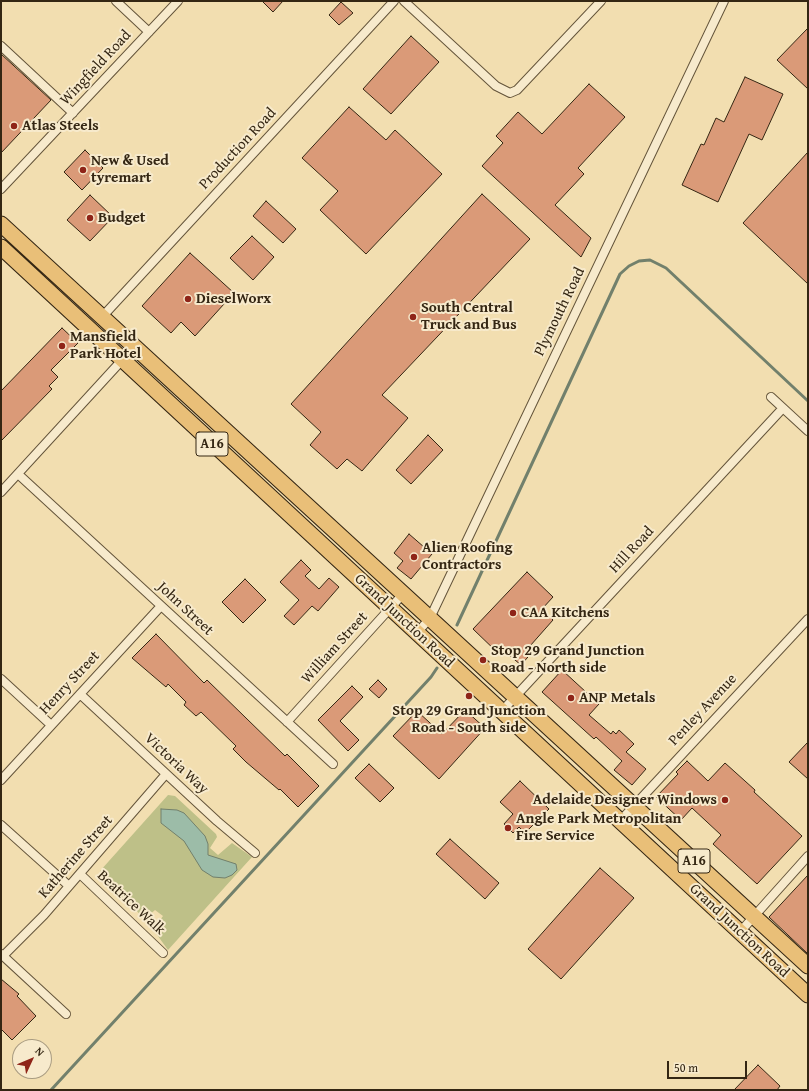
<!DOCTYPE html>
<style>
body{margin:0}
#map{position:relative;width:809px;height:1091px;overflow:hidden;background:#f2deb0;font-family:"Gentium Book Plus",serif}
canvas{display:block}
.frame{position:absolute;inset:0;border:2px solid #342613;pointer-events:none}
.north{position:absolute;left:12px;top:1039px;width:40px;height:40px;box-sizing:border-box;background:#f7eacc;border:1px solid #a99c82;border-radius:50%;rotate:46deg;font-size:11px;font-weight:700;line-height:16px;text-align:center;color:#342613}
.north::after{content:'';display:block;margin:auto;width:14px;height:18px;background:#8f2418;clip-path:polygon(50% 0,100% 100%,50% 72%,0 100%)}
.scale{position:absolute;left:667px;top:1061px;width:80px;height:18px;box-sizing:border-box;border:2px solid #342613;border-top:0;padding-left:5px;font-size:12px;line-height:14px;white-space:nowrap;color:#342613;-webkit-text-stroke:3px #f7eacc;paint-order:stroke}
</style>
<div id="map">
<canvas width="809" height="1091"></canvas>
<div class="frame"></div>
<div class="north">N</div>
<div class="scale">50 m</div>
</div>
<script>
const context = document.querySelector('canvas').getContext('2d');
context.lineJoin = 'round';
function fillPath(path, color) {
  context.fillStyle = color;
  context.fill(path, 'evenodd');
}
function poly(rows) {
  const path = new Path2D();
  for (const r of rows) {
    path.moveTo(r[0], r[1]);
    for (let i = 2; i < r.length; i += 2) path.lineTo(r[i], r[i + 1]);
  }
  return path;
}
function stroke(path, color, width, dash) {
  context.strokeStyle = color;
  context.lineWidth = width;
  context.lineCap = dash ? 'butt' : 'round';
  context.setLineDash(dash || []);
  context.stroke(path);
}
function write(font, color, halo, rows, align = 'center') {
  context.font = font + ' "Gentium Book Plus",serif';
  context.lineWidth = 4;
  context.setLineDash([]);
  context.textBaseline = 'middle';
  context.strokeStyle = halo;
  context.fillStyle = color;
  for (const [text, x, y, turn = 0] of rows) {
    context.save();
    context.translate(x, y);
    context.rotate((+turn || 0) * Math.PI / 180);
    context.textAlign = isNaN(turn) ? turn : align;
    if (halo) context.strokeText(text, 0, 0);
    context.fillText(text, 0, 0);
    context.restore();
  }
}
const green = poly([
 [168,795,175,796,216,834,217,837,210,848,218,855,232,843,252,857,168,950,155,932,155,927,163,916,155,910,147,917,143,917,101,877,100,871]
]);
const water = poly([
 [161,809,177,810,184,813,205,836,208,844,208,855,236,864,237,870,232,875,225,878,213,877,202,870,184,841,161,823,161,809]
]);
const stream = poly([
 [457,625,620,274,629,266,639,261,650,260,666,268,808,401],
 [51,1090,431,677,437,668]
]);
const building = poly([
 [262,1,283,1,273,12,262,1],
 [341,2,353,13,339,25,329,15,341,2],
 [808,28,808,89,777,60,808,28],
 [411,36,439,62,391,114,363,89,411,36],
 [1,54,51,100,1,153,1,54],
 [745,77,783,94,762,140,749,134,718,202,682,185,701,144,704,145,716,118,724,122,745,77],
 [589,84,625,117,578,168,584,174,555,205,591,238,581,257,482,166,503,143,496,136,518,112,542,134,589,84],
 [349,107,386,140,395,130,442,174,366,254,320,210,338,191,302,158,349,107],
 [85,150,103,168,82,190,64,172,85,150],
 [808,152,808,284,743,223,808,152],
 [482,194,530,239,382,395,408,418,362,471,347,459,337,469,310,445,321,432,291,404,482,194],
 [90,195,113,217,90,241,67,220,90,195],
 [266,201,296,229,283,243,253,216,266,201],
 [252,236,274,257,253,280,230,258,252,236],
 [190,253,234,293,195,336,181,322,171,333,142,306,190,253],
 [62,328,78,343,51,370,58,377,49,386,52,389,1,441,1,391,62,328],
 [428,435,443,450,411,484,396,470,428,435],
 [409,534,432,554,411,579,397,568,403,561,394,553,409,534],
 [301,560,311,570,305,576,319,589,329,578,339,587,318,611,312,606,294,625,284,616,299,600,280,582,301,560],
 [527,572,553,597,542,609,553,620,530,646,534,650,521,665,503,650,499,654,473,629,527,572],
 [245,579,266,600,243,623,222,602,245,579],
 [156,634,204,683,207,680,285,756,287,754,319,786,298,807,280,789,279,790,246,762,233,749,236,746,201,712,196,716,184,705,186,702,168,684,166,687,132,658,156,634],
 [562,670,599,704,589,715,611,734,613,731,616,734,619,730,634,744,626,752,646,769,632,785,614,770,622,761,596,737,594,739,542,692,562,670],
 [378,680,387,689,379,698,369,689,378,680],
 [352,686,363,697,340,721,359,740,348,751,318,720,352,686],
 [465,710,485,728,439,779,393,736,417,711,442,734,465,710],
 [808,742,808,779,789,762,808,742],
 [687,761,708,781,725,763,755,790,754,792,802,836,757,884,713,844,721,835,692,808,681,820,656,797,678,774,676,772,687,761],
 [369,764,394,788,380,802,355,778,369,764],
 [520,781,549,809,525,833,519,827,513,833,504,824,513,814,500,802,520,781],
 [450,839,499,883,485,899,436,854,450,839],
 [600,868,634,898,561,979,528,949,600,868],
 [808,875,808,954,769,917,808,875],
 [1,979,19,994,17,996,36,1016,12,1040,1,1029,1,979],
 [758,1065,780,1086,777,1090,734,1090,758,1065]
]);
const street = poly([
 [116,1,149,32],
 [404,1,496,86,510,93,517,90,601,1],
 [1,46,73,113],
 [1,189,178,1],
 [102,317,394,1],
 [771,397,808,431],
 [18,474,333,764],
 [1,492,135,346],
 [417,633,430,618,724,1],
 [1,679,51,725],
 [80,694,217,821,255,853],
 [501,712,783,408],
 [287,722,403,594],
 [1,780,161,606],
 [620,821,808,619],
 [1,825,69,886],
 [80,874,163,953],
 [740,932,808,856],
 [1,954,66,1014],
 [3,956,44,915,166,774]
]);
const highway = poly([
 [1,224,808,966],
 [1,247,808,995]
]);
const markers = [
 [14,126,4,"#8f2418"],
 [83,170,4,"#8f2418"],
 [90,218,4,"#8f2418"],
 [188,299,4,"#8f2418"],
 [413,317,4,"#8f2418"],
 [62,346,4,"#8f2418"],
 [414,557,4,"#8f2418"],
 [513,613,4,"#8f2418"],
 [483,660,4,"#8f2418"],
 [469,696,4,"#8f2418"],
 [571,698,4,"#8f2418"],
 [725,800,4,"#8f2418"],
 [508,828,4,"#8f2418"]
];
const shields = [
 [212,444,32],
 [694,861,32]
];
const shieldNames = [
 ["A16",212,444],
 ["A16",694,861]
];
const streetNames = [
 ["Wingfield Road",96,68,-47],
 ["Production Road",238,149,-47],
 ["Plymouth Road",560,312,-64],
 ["Hill Road",632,550,-47],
 ["John Street",185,609,43],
 ["Grand Junction Road",404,621,43],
 ["William Street",335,648,-48],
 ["Henry Street",70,683,-47],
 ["Penley Avenue",703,710,-47],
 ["Victoria Way",176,764,43],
 ["Katherine Street",76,857,-49],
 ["Beatrice Walk",131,903,43],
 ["Grand Junction Road",739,931,43]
];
const poiNames = [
 ["Atlas Steels",22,126],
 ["New & Used",91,161],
 ["tyremart",91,178],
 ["Budget",98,218],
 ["DieselWorx",196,299],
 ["South Central",421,308],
 ["Truck and Bus",421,325],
 ["Mansfield",70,337],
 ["Park Hotel",70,354],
 ["Alien Roofing",422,548],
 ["Contractors",422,565],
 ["CAA Kitchens",521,613],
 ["Stop 29 Grand Junction",491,651],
 ["Road - North side",491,668],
 ["ANP Metals",579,698],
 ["Stop 29 Grand Junction",469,711,"center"],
 ["Road - South side",469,728,"center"],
 ["Adelaide Designer Windows",717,800,"right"],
 ["Angle Park Metropolitan",516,819],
 ["Fire Service",516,836]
];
fillPath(green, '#bec088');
fillPath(water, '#9cbca8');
stroke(water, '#72806c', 1);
stroke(stream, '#72806c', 3);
fillPath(building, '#da9a78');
stroke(building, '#342613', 1);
stroke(street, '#64543a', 10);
stroke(highway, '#342613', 17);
stroke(street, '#f7eacc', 8);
stroke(highway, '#e9bf78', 15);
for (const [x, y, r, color] of markers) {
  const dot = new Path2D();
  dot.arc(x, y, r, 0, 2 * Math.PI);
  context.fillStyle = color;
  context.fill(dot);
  stroke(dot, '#f7eacc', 1.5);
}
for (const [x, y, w] of shields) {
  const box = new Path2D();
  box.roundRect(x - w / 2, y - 12, w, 24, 3);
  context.fillStyle = '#f7eacc';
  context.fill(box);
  stroke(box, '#342613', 1);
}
write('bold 14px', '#342613', null, shieldNames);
write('15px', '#342613', '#f7eacc', streetNames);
write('bold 15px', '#342613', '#f7eacc', poiNames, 'left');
</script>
